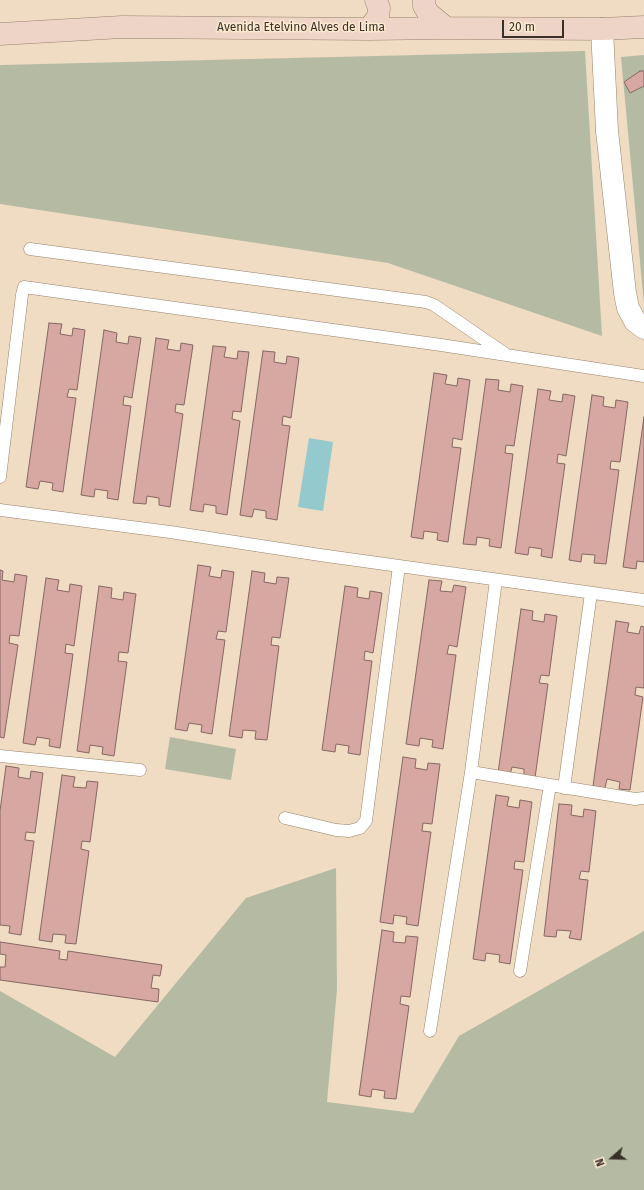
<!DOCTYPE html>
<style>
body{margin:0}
#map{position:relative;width:644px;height:1190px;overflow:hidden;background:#f0dbc3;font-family:"Fira Sans",sans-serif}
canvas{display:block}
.north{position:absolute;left:592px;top:1138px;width:40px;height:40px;-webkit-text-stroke:3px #fde9d0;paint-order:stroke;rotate:250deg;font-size:11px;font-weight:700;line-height:16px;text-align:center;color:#393128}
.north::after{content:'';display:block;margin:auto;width:14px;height:18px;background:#393128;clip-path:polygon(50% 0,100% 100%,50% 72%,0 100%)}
.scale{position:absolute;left:502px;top:20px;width:62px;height:18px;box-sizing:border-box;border:2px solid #393128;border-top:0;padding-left:5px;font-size:12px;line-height:14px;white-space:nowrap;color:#393128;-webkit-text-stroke:3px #fde9d0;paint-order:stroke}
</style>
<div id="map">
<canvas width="644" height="1190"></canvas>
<div class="north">N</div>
<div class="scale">20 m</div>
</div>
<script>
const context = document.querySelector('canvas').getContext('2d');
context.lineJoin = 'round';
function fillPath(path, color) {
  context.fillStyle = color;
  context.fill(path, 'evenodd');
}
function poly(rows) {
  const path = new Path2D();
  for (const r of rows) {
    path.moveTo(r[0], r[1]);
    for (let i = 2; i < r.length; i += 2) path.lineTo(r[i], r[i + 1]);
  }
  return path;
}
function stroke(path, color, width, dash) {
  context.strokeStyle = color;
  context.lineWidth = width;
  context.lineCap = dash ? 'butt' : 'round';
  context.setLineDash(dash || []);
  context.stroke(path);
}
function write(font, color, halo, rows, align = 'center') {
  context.font = font + ' "Fira Sans",sans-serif';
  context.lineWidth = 3;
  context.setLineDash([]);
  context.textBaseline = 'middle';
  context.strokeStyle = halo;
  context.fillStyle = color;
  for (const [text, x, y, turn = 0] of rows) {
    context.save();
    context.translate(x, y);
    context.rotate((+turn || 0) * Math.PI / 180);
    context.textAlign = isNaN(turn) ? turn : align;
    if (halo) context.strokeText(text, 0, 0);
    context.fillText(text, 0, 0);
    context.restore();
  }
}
const green = poly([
 [585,51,602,336,388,263,0,204,0,65],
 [644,55,644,304,621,57],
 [170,737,236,749,231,780,165,769],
 [336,868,337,989,327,1102,413,1113,459,1036,644,931,644,1190,0,1190,0,991,115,1057,246,898]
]);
const water = poly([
 [309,438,333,442,323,511,298,507]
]);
const building = poly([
 [640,71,644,71,644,86,630,93,624,82,640,71],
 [49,323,62,324,60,334,72,336,73,328,85,330,77,390,69,389,67,397,76,398,63,492,52,490,53,483,40,481,38,489,26,487,49,323],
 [104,330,117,333,116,342,128,344,129,336,141,338,132,398,124,396,123,405,131,406,118,500,107,498,108,491,95,489,94,497,81,495,104,330],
 [156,338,169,340,167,349,180,351,181,343,193,345,184,405,176,404,175,412,183,414,170,507,159,505,159,498,147,496,146,504,133,503,156,338],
 [213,346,226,347,224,357,237,359,238,351,249,352,241,412,233,411,232,419,240,421,227,515,216,513,216,506,204,504,203,512,190,510,213,346],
 [263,351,275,352,274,362,286,364,287,356,299,358,291,418,283,416,282,425,290,426,277,520,266,518,266,511,254,509,252,517,240,515,263,351],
 [434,373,447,375,445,384,457,386,458,378,470,380,462,440,453,438,452,447,461,448,448,542,437,540,438,533,424,531,423,539,411,537,434,373],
 [486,379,499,380,498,390,510,392,511,384,523,386,514,446,506,445,505,453,513,454,501,548,489,546,490,539,477,537,476,545,463,544,486,379],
 [538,389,551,391,549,400,562,402,563,394,575,396,566,456,558,454,557,463,565,464,552,558,541,556,542,549,529,547,528,555,515,553,538,389],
 [592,395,604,397,603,406,615,408,616,400,628,402,620,462,611,461,610,469,619,470,606,564,594,563,595,555,582,554,581,562,569,560,592,395],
 [644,417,644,562,637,561,636,569,623,567,644,417],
 [198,565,211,567,209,576,221,578,222,570,234,572,226,632,218,631,216,639,225,640,212,734,201,732,202,725,189,723,187,731,175,729,198,565],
 [0,570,3,571,2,580,14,582,15,574,27,576,19,636,10,635,9,643,18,645,4,738,0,737,0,570],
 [252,571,265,573,264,582,276,584,277,577,289,578,280,638,272,637,271,645,279,646,267,740,255,739,256,731,243,730,242,738,229,736,252,571],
 [46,578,59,580,57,590,69,592,70,584,82,586,74,646,66,644,65,653,73,654,60,748,49,746,50,739,37,737,35,745,23,743,46,578],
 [429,580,442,581,440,591,452,592,454,585,466,587,457,647,449,645,447,654,456,655,443,749,432,747,433,740,420,738,419,746,406,744,429,580],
 [99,586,112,588,111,598,123,600,124,592,136,594,128,653,119,652,118,661,127,662,114,756,102,754,103,747,90,745,89,753,77,751,99,586],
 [345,586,358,588,357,597,369,599,370,591,382,593,373,653,365,651,364,660,372,661,360,755,348,753,349,746,336,744,335,752,322,750,345,586],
 [521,609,533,611,532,620,544,622,545,614,557,616,549,676,541,675,539,683,548,684,535,778,524,776,524,769,512,767,510,775,498,773,521,609],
 [616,621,629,623,627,632,639,634,641,626,644,627,644,688,636,687,635,695,643,697,630,790,619,789,620,782,607,779,605,788,593,786,616,621],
 [403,757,416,759,415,768,427,770,428,763,440,764,432,824,423,823,422,831,431,832,418,926,406,924,407,917,394,915,393,924,380,922,403,757],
 [6,766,19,768,18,777,30,779,31,771,43,773,35,833,26,832,25,840,34,841,21,935,9,933,10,926,0,925,0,811,6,766],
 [62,775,75,777,73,787,86,788,87,781,98,782,90,842,82,841,81,849,89,851,76,944,65,943,66,935,53,934,52,942,39,940,62,775],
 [496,795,509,797,507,806,519,808,520,800,532,802,524,862,515,861,514,869,523,870,510,964,499,962,500,955,486,953,485,961,473,959,496,795],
 [559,804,572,805,571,815,583,817,584,809,596,811,589,872,581,871,579,879,588,880,581,940,569,938,571,931,557,930,556,937,544,936,559,804],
 [382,930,394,932,393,942,405,943,406,936,418,937,410,997,401,996,400,1004,409,1006,396,1099,384,1098,385,1091,372,1089,371,1097,359,1095,382,930],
 [0,942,60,951,59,959,67,960,68,951,162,965,160,976,153,975,151,988,159,989,158,1002,0,980,0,967,5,967,6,955,0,954,0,942]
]);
const lane = poly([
 [30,249,426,302,434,305,504,353],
 [0,477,22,295,24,287,441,345,644,376],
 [0,510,170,532,320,555,644,600],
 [0,756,140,770],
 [471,772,635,799,644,798],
 [564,788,591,593],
 [285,818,336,830,349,831,360,828,366,821,399,566],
 [520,971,550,785],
 [430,1031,471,772,496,580]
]);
const street = poly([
 [602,29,607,131,625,293,628,308,635,321,644,328]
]);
const secondary = poly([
 [424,0,424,6,429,14,446,28],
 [369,29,378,17,379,8,376,0],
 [0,34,122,27,369,29,446,28,602,29,644,27]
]);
const streetNames = [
 ["Avenida Etelvino Alves de Lima",301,28]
];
fillPath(green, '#b4bba2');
fillPath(water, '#94cace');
fillPath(building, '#d7a8a2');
stroke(building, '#856764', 1);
stroke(lane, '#96836d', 13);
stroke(street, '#96836d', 23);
stroke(secondary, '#96836d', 23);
stroke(lane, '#fff', 12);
stroke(street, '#fff', 22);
stroke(secondary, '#edd4c7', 22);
write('12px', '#393128', '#fde9d0', streetNames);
</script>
